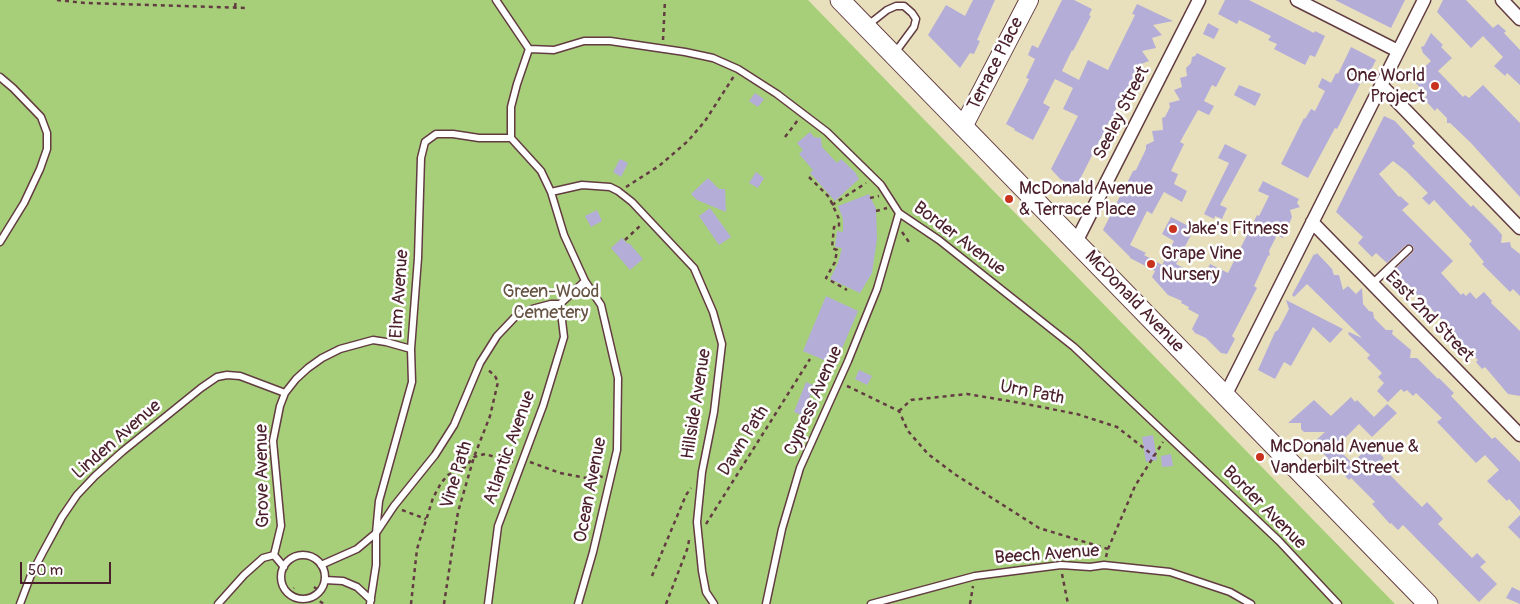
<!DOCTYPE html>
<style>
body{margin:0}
#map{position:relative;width:1520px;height:604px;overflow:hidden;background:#e8e0bc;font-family:Pangolin,sans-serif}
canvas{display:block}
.scale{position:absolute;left:20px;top:562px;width:91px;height:22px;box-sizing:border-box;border:2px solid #4a1f2b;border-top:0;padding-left:6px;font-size:15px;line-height:18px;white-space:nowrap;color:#4a1f2b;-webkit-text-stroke:4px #fff;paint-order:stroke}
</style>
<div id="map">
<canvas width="1520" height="604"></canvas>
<div class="scale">50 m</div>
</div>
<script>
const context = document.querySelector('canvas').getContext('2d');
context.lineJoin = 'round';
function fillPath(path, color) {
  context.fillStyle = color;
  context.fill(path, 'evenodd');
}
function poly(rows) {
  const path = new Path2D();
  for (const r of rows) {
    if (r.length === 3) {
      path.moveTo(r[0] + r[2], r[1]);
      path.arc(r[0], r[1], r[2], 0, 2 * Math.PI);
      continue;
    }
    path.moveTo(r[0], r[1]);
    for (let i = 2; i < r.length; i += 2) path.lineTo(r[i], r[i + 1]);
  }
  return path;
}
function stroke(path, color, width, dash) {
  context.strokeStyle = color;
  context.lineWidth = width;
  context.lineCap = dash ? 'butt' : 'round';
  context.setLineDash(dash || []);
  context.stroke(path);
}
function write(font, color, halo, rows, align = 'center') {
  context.font = font + ' Pangolin,sans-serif';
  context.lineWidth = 5;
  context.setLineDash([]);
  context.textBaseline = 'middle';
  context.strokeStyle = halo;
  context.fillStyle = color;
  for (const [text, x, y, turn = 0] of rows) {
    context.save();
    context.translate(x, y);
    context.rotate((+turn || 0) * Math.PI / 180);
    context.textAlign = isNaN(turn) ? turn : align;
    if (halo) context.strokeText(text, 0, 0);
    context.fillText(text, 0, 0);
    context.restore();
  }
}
const green = poly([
 [0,0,808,0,1395,604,0,604]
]);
const building = poly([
 [973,0,995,0,977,40,980,41,974,54,970,53,960,68,928,35,946,5,965,16],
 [1062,0,1074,0,1092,9,1089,15,1091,16,1073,51,1072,50,1062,71,1079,80,1088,60,1108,70,1135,15,1132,14,1137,4,1173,21,1153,25,1162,35,1152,38,1156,48,1142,51,1149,61,1141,64,1142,69,1140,73,1132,74,1136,84,1126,89,1123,93,1115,111,1117,112,1112,121,1110,120,1076,187,1060,179,1051,169,1078,116,1063,109,1073,88,1055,79,1043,103,1050,107,1033,140,1014,130,1015,129,1006,124,1029,79,1026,78,1035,59,1028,55,1032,45,1038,48],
 [1225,0,1249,0,1314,33,1315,31,1325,36,1315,57,1310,55,1305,65,1274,49,1277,44,1268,40,1271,36,1239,20,1237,24,1218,14],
 [1335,0,1405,0,1391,28],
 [1443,0,1466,0,1493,28,1498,24,1506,31,1504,33,1520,50,1520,85,1507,73,1505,76,1494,66,1503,57,1483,36,1471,48,1437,12],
 [1208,23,1219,29,1214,39,1203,34],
 [1431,33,1443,45,1441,47,1452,58,1438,71,1463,97,1465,95,1469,98,1483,85,1520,123,1520,197,1470,142,1450,123,1447,123,1447,118,1437,108,1435,111,1424,99,1427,95,1412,79,1431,61,1423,53,1421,47,1424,46],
 [1351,47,1376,60,1364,83,1361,82,1337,129,1335,128,1308,178,1281,164,1304,118,1305,119,1311,109,1315,111,1325,91,1318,87,1322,78,1331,83,1336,73,1338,74],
 [1197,53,1226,68,1216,87,1212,85,1204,101,1214,106,1209,115,1198,110,1180,142,1184,144,1171,171,1178,174,1174,184,1187,191,1182,202,1164,192,1152,214,1147,211,1130,245,1146,253,1144,255,1162,265,1174,241,1162,234,1171,217,1194,229,1176,264,1203,278,1210,264,1228,273,1257,215,1259,216,1269,196,1258,191,1263,181,1299,199,1297,203,1300,207,1290,210,1292,217,1283,238,1277,235,1269,251,1270,255,1268,256,1254,286,1257,288,1232,336,1235,339,1227,354,1221,353,1206,338,1195,333,1192,329,1199,315,1188,309,1189,307,1181,303,1182,301,1168,295,1152,277,1155,271,1130,258,1130,257,1103,230,1112,212,1111,209,1118,205,1117,202,1125,187,1123,183,1127,183,1133,171,1136,170,1146,149,1146,145,1154,141,1152,131,1163,130,1162,118,1165,117,1170,107,1169,103,1180,100,1174,90,1182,87,1180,78,1187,76,1186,68,1191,63,1192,57,1195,56],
 [1239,85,1261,94,1255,106,1234,95],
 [755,93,764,99,758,107,749,101],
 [1384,116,1395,121,1415,143,1412,146,1431,166,1471,207,1473,205,1497,229,1502,235,1501,243,1510,242,1511,247,1520,254,1520,296,1513,289,1510,292,1482,264,1484,262,1469,244,1472,241,1434,200,1429,205,1422,198,1428,193,1406,171,1393,161,1379,174,1399,197,1400,196,1409,204,1402,210,1453,261,1441,273,1461,295,1463,293,1466,296,1470,292,1476,299,1484,292,1492,301,1491,303,1520,331,1520,396,1508,394,1485,367,1482,369,1476,362,1478,360,1463,345,1459,344,1457,336,1418,295,1414,294,1413,291,1394,270,1413,252,1414,248,1412,245,1406,245,1387,263,1376,253,1372,257,1358,243,1363,237,1336,212],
 [810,132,814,137,821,138,822,147,837,163,841,159,855,172,859,179,835,201,810,173,813,170,799,154,803,150,797,143],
 [1225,144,1247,155,1220,205,1227,208,1222,219,1215,216,1214,219,1204,214,1229,163,1218,158],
 [620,159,628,163,621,177,613,172],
 [756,172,764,178,758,188,749,183],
 [708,178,719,189,725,189,726,212,697,200,691,194],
 [869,194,876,209,877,239,872,273,860,293,830,279,838,263,842,248,835,247,837,231,843,232,843,219,838,206],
 [710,208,731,237,719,245,699,216],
 [597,210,602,221,591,227,585,216],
 [622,238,628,244,629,243,643,259,630,270,611,248],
 [1317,253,1332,269,1334,275,1339,275,1343,290,1348,286,1356,294,1362,288,1363,304,1369,311,1373,312,1374,318,1386,330,1393,330,1392,334,1411,350,1410,358,1417,358,1438,379,1439,378,1454,393,1451,396,1492,439,1495,437,1520,462,1520,511,1509,499,1507,501,1487,481,1499,470,1485,455,1476,463,1437,422,1442,418,1416,393,1413,396,1407,390,1404,392,1401,389,1388,402,1377,391,1384,383,1378,377,1382,373,1367,358,1370,355,1348,334,1349,332,1362,338,1307,284,1294,297,1292,295,1314,254,1315,255],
 [826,296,858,311,835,365,803,351],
 [1286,300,1343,329,1330,343,1313,327,1291,366,1284,362,1275,379,1258,370,1275,332,1278,330,1289,309],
 [859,370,872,376,867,385,855,379],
 [806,382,815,386,801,415,794,412],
 [1351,397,1355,402,1357,400,1374,417,1387,404,1397,413,1372,437,1359,424,1336,447,1352,463,1371,445,1384,458,1379,463,1396,481,1422,507,1427,502,1443,519,1438,524,1472,558,1477,553,1486,562,1480,567,1497,584,1479,602,1403,525,1398,530,1391,523,1390,524,1372,504,1375,502,1351,478,1349,480,1313,443,1325,432,1304,432,1301,429,1301,423,1288,423,1314,400,1331,416],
 [1153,435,1157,460,1146,462,1142,437],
 [1171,454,1173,466,1162,467,1161,456],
 [1520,515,1520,539,1508,527],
 [1512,587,1520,591,1520,604,1506,598]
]);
const path = poly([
 [57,0,85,3,245,8],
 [235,7,236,0],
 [663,40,665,0],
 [785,137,798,120],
 [809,177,829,197,839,219,839,227,834,227,832,248,837,250,835,262,826,278,847,290],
 [626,187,659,166,688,141,705,121,734,76],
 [870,198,879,196],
 [832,205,866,183],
 [876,211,887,208],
 [902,232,911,245],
 [625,240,642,224],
 [847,386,899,411,908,431,928,454,956,475,1039,528,1108,549],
 [899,411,911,400,967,394,1015,402,1077,414,1117,427,1154,456],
 [530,462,560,473,586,478,592,475,603,477],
 [402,510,426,519],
 [706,524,810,359],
 [1106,557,1108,549,1135,486,1163,442],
 [1062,574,1068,604],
 [652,576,686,495,691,488],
 [314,587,320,591],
 [288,594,294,588],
 [313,597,324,604],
 [411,604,417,549,433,498,441,483,448,475,465,467,474,457,485,454,513,462],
 [444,604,458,512,474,457,490,416,498,382,495,376,486,368],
 [666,604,688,547,689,540],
 [970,604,973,586]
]);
const lane = poly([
 [496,0,529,49,554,50,584,41,610,41,685,52,713,58,738,69,777,94,827,132,881,185,899,213,939,240,1074,347,1279,541,1338,604],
 [868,25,887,10,896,6,904,6,912,13,916,19,914,27,894,54],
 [529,49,517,84,511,107,511,138,541,171,551,192,564,235,585,281,601,305,618,378,617,450,593,552,578,604],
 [0,77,13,88,41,117,47,133,47,149,40,169,24,203,0,242],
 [551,192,582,185,610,187,618,191,632,202,694,268,713,312,722,344,714,412,702,472,697,522,702,571,706,592,714,604],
 [1372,284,1409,249],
 [274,555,281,526,273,441,280,406,285,393,296,379,308,368,322,358,340,349,373,340,386,342,411,349],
 [274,555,284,567],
 [303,577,22],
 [321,565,357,549,376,533,394,506,435,455,454,425,480,363,497,336,516,316,532,309,551,304,560,304,585,281],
 [325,580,343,581,357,587,371,600],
 [20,604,31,575,43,552,62,517,77,495,95,476,123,451,201,388,217,377,227,375,240,376,285,393],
 [218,604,244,575,263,558,274,555],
 [370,604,376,565,376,533,379,501,412,382,411,349,418,258,421,158,425,142,436,134,453,134,479,138,511,138],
 [488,604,498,526,543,406,564,337,560,304],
 [766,604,782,529,800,468,848,361,877,289,899,213],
 [871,604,975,576,1061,565,1090,567,1104,565,1170,572,1230,592,1251,604]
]);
const street = poly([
 [1297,0,1398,51],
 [1502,0,1520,19],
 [1381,85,1520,228],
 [1312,222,1520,435],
 [1076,242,1199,0],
 [1225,396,1424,0]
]);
const secondary = poly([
 [963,127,1029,0]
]);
const primary = poly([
 [840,0,1428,604]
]);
const markers = [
 [1435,86,5,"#c8321e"],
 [1009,199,5,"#c8321e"],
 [1173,229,5,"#c8321e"],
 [1151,264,5,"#c8321e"],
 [1260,457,5,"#c8321e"]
];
const streetNames = [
 ["Terrace Place",996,64,-63],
 ["Seeley Street",1122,113,-63],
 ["Border Avenue",959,239,37],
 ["Elm Avenue",400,294,-86],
 ["McDonald Avenue",1134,302,46],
 ["East 2nd Street",1429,317,46],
 ["Urn Path",1032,393,11],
 ["Cypress Avenue",814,401,-66],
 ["Hillside Avenue",697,404,-81],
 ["Linden Avenue",117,440,-41],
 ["Dawn Path",744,441,-58],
 ["Atlantic Avenue",510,448,-70],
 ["Vine Path",457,475,-73],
 ["Grove Avenue",263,476,-91],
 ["Ocean Avenue",591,490,-79],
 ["Border Avenue",1264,508,45],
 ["Beech Avenue",1047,555,-4]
];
const poiNames = [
 ["One World",1425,76,"right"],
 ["Project",1425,97,"right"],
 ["McDonald Avenue",1019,189],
 ["& Terrace Place",1019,210],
 ["Jake's Fitness",1183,229],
 ["Grape Vine",1161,254],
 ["Nursery",1161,275],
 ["McDonald Avenue &",1270,447],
 ["Vanderbilt Street",1270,468]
];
const parkNames = [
 ["Green-Wood",551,292],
 ["Cemetery",551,313]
];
fillPath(green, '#a7cf7a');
fillPath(building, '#b4add8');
stroke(lane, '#623c41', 9);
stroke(street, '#623c41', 15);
stroke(secondary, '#623c41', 20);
stroke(primary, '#623c41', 21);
stroke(path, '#623c41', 2.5, [4, 4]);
stroke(lane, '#fff', 6);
stroke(street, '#fff', 12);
stroke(secondary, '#fff', 18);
stroke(primary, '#fff', 19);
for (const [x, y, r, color] of markers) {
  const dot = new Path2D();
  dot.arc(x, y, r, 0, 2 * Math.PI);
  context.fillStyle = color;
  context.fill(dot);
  stroke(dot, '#fff', 2);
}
write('18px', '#4a1f2b', '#fff', streetNames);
write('18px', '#4a1f2b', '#fff', poiNames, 'left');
write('18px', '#665443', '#fff', parkNames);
</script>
